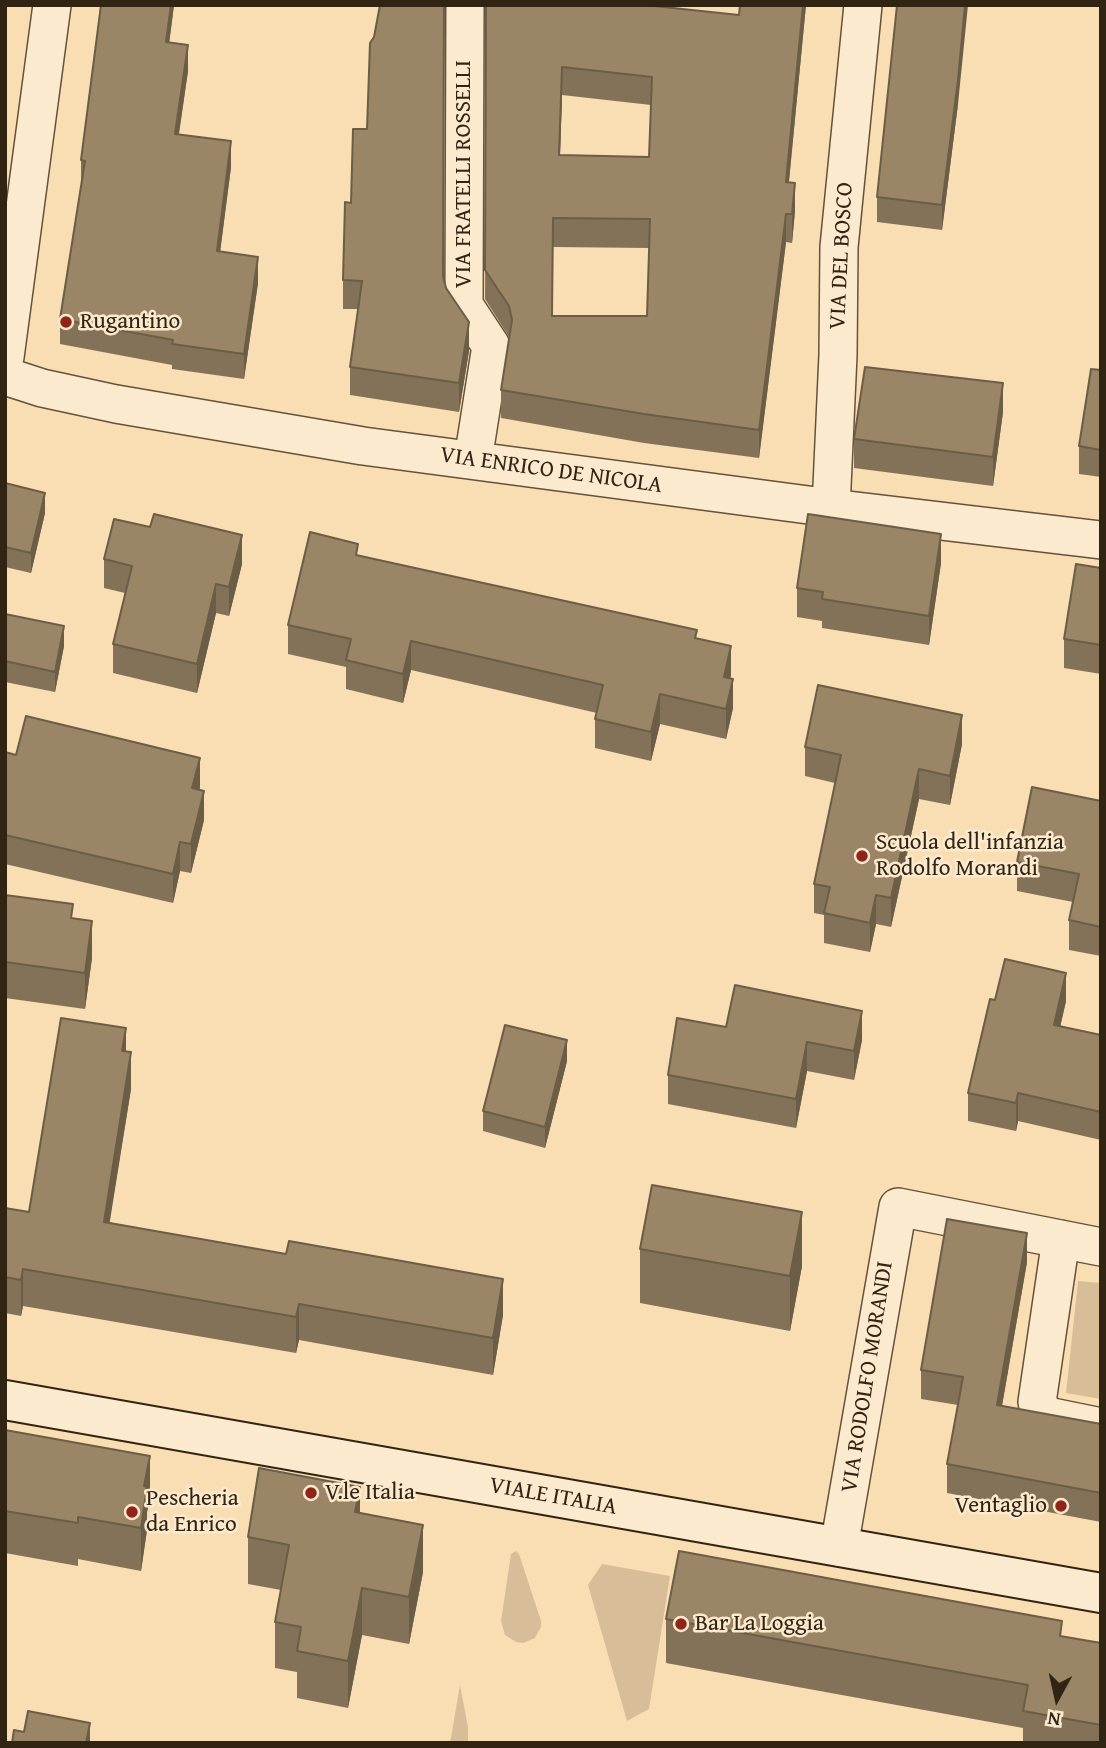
<!DOCTYPE html>
<style>
body{margin:0}
#map{position:relative;width:1106px;height:1748px;overflow:hidden;background:#fadeb3;font-family:"Gentium Book Plus",serif}
canvas{display:block}
.frame{position:absolute;inset:0;border:7px solid #322412;pointer-events:none}
.north{position:absolute;left:1022px;top:1664px;width:70px;height:70px;-webkit-text-stroke:5px #fceace;paint-order:stroke;rotate:188deg;font-size:19px;font-weight:700;line-height:28px;text-align:center;color:#322412}
.north::after{content:'';display:block;margin:auto;width:24px;height:32px;background:#322412;clip-path:polygon(50% 0,100% 100%,50% 72%,0 100%)}
</style>
<div id="map">
<canvas width="1106" height="1748"></canvas>
<div class="frame"></div>
<div class="north">N</div>
</div>
<script>
const context = document.querySelector('canvas').getContext('2d');
context.lineJoin = 'round';
function fillPath(path, color) {
  context.fillStyle = color;
  context.fill(path, 'evenodd');
}
function poly(rows) {
  const path = new Path2D();
  for (const r of rows) {
    path.moveTo(r[0], r[1]);
    for (let i = 2; i < r.length; i += 2) path.lineTo(r[i], r[i + 1]);
  }
  return path;
}
function stroke(path, color, width, dash) {
  context.strokeStyle = color;
  context.lineWidth = width;
  context.lineCap = dash ? 'butt' : 'round';
  context.setLineDash(dash || []);
  context.stroke(path);
}
function write(font, color, halo, rows, align = 'center') {
  context.font = font + ' "Gentium Book Plus",serif';
  context.lineWidth = 5;
  context.setLineDash([]);
  context.textBaseline = 'middle';
  context.strokeStyle = halo;
  context.fillStyle = color;
  for (const [text, x, y, turn = 0] of rows) {
    context.save();
    context.translate(x, y);
    context.rotate((+turn || 0) * Math.PI / 180);
    context.textAlign = isNaN(turn) ? turn : align;
    if (halo) context.strokeText(text, 0, 0);
    context.fillText(text, 0, 0);
    context.restore();
  }
}
const green = poly([
 [1078,1281,1101,1283,1101,1399,1066,1393],
 [516,1551,519,1554,541,1621,541,1627,535,1638,523,1643,516,1642,505,1635,501,1621,511,1554],
 [602,1564,670,1576,649,1709,627,1721,588,1585],
 [460,1685,468,1727,468,1743,450,1743]
]);
const street = poly([
 [465,5,464,305,491,346,473,460],
 [5,357,52,5],
 [5,376,42,388,116,404,363,446,831,508,1101,540],
 [831,508,838,355,839,247,863,5],
 [1061,1239,1037,1402,1044,1413,1052,1417,1101,1427],
 [839,1547,898,1207,1101,1247]
]);
const secondary = poly([
 [5,1400,1101,1593]
]);
const wall = poly([
 [101,5,174,5,169,43,188,71,179,134,231,167,220,252,258,283,244,379,172,369,172,365,60,344,60,319,81,185,81,160],
 [486,5,739,15,740,5,806,5,789,182,795,211,792,243,786,242,759,458,644,443,501,418,501,390,509,337,485,299],
 [562,95,651,105,649,157,560,155],
 [553,247,649,248,647,316,552,316],
 [958,104,942,230,877,222,877,197],
 [443,277,469,351,459,412,350,395,350,367,358,309,343,309,343,280],
 [1101,370,1101,477,1079,474,1079,446],
 [1003,412,993,486,854,468,854,439],
 [5,483,45,513,31,573,5,567],
 [358,555,697,638,731,675,730,678,733,708,726,739,660,724,651,761,595,748,595,719,597,713,411,670,403,703,346,689,346,667,288,654,288,625],
 [104,559,242,564,229,616,216,613,197,693,113,673,113,644,125,593,104,588],
 [941,563,929,645,822,628,822,621,797,617,797,588],
 [1101,568,1101,674,1064,668,1064,639],
 [5,614,64,646,55,692,5,682],
 [962,744,950,805,919,799,891,927,876,924,870,952,824,943,824,915,814,913,814,884,835,783,805,776,805,747],
 [5,752,16,755,200,787,199,790,204,820,191,873,180,871,173,903,5,864],
 [1101,801,1101,956,1069,950,1069,920,1073,902,1017,891,1017,862],
 [5,895,73,919,92,958,85,1009,5,998],
 [995,1000,1066,1001,1060,1027,1101,1035,1101,1140,1018,1121,1016,1131,968,1121,968,1093],
 [726,1027,862,1040,854,1080,807,1071,796,1128,668,1104,668,1075],
 [126,1052,131,1089,109,1223,503,1315,493,1375,299,1340,296,1353,23,1306,21,1316,5,1313,5,1208,29,1212],
 [567,1061,545,1148,483,1131,483,1111],
 [640,1249,802,1266,790,1331,640,1303],
 [1027,1262,1002,1406,1101,1424,1101,1522,947,1493,947,1464,958,1405,921,1399,921,1370],
 [5,1430,150,1498,147,1512,147,1530,141,1571,78,1559,78,1566,5,1553],
 [360,1513,423,1572,409,1644,362,1635,348,1708,297,1698,297,1672,275,1668,275,1622,281,1590,248,1584,248,1537],
 [666,1619,1062,1636,1101,1643,1101,1743,1023,1743,1023,1728,666,1663]
]);
const shadedWall = poly([
 [171,5,174,5,166,68,166,42],
 [803,5,806,5,786,210,786,182],
 [965,5,968,5,958,104,942,230,942,205],
 [188,45,188,71,175,159,175,134],
 [562,67,562,95,559,183,559,155],
 [231,141,231,167,217,276,217,251],
 [795,183,795,211,792,243,792,214],
 [786,214,786,242,759,458,759,430],
 [258,257,258,283,244,379,244,354],
 [469,322,469,351,459,412,459,383],
 [1003,383,1003,412,993,486,993,457],
 [45,493,45,513,31,573,31,553],
 [941,534,941,563,929,645,929,616],
 [242,535,242,564,229,616,229,587],
 [216,584,216,613,197,693,197,664],
 [64,626,64,646,55,692,55,672],
 [411,641,411,670,403,703,403,674],
 [731,646,731,675,724,706,724,677],
 [733,679,733,708,726,739,726,709],
 [660,694,660,724,651,761,651,732],
 [962,715,962,744,950,805,950,776],
 [200,758,200,787,192,817,192,788],
 [919,769,919,799,891,927,891,898],
 [204,791,204,820,191,873,191,844],
 [180,842,180,871,173,903,173,874],
 [876,895,876,924,870,952,870,923],
 [92,921,92,958,85,1009,85,973],
 [1066,973,1066,1001,1054,1054,1054,1025],
 [862,1011,862,1040,854,1080,854,1051],
 [126,1028,126,1065,122,1051],
 [567,1040,567,1061,545,1148,545,1127],
 [807,1042,807,1071,796,1128,796,1099],
 [131,1052,131,1089,104,1258,104,1222],
 [1018,1093,1018,1121,1016,1131,1016,1103],
 [802,1212,802,1266,790,1331,790,1276],
 [1027,1233,1027,1262,997,1434,997,1405],
 [23,1269,23,1306,21,1316,21,1280],
 [503,1279,503,1315,493,1375,493,1338],
 [299,1304,299,1340,296,1353,296,1317],
 [150,1456,150,1498,147,1512,147,1530,141,1571,141,1528,144,1486],
 [360,1487,360,1534,355,1512],
 [423,1525,423,1572,409,1644,409,1597],
 [362,1588,362,1635,348,1708,348,1661],
 [90,1723,90,1743,86,1743]
]);
const building = poly([
 [101,5,171,5,166,42,188,45,175,134,231,141,217,251,258,257,244,354,172,344,173,340,60,319,85,161,81,160,101,5],
 [380,5,444,5,443,276,446,288,469,322,459,383,350,367,362,281,343,280,345,202,351,203,353,129,367,129,370,43,374,37,380,5],
 [486,5,645,5,739,15,740,5,803,5,786,182,795,183,792,214,786,214,759,430,644,414,501,390,512,320,509,306,485,270,486,5],
 [562,67,652,77,649,157,559,155,562,67],
 [553,218,650,219,647,316,552,316,553,218],
 [897,5,965,5,958,80,942,205,877,197,897,5],
 [865,367,1003,383,993,457,854,439,865,367],
 [1091,369,1101,370,1101,450,1079,446,1091,369],
 [5,483,45,493,31,553,5,547,5,483],
 [154,514,242,535,229,587,216,584,197,664,113,644,132,566,104,559,114,519,150,527,154,514],
 [808,514,941,534,929,616,822,599,823,592,797,588,808,514],
 [310,532,358,544,356,555,697,630,695,638,731,646,724,677,733,679,726,709,660,694,651,732,595,719,603,685,411,641,403,674,346,660,351,639,288,625,310,532],
 [1076,564,1101,568,1101,645,1064,639,1076,564],
 [5,614,64,626,55,672,5,661,5,614],
 [818,685,962,715,950,776,919,769,891,898,876,895,870,923,824,913,830,887,814,884,841,755,805,747,818,685],
 [26,716,200,758,192,788,204,791,191,844,180,842,173,874,5,835,5,752,16,755,26,716],
 [1032,787,1101,801,1101,927,1069,920,1079,874,1017,862,1032,787],
 [5,895,73,904,71,918,92,921,85,973,5,962,5,895],
 [1005,959,1066,973,1054,1025,1101,1035,1101,1112,1018,1093,1016,1103,968,1093,990,999,995,1000,1005,959],
 [735,985,862,1011,854,1051,807,1042,796,1099,668,1075,677,1018,726,1027,735,985],
 [61,1018,126,1028,122,1051,131,1052,104,1222,286,1254,289,1241,503,1279,493,1338,299,1304,296,1317,23,1269,21,1280,5,1277,5,1208,29,1212,61,1018],
 [505,1025,567,1040,545,1127,483,1111,505,1025],
 [652,1185,802,1212,790,1276,640,1249,652,1185],
 [947,1219,1027,1233,997,1405,1101,1424,1101,1493,947,1464,963,1377,921,1370,947,1219],
 [5,1430,150,1456,144,1486,147,1487,141,1528,78,1517,78,1523,5,1511,5,1430],
 [259,1468,360,1487,355,1512,423,1525,409,1597,362,1588,348,1661,297,1651,301,1627,275,1622,289,1545,248,1537,259,1468],
 [679,1551,1062,1621,1060,1636,1101,1643,1101,1725,1023,1711,1028,1685,666,1619,679,1551],
 [28,1711,90,1723,86,1743,12,1743,14,1730,24,1732,28,1711]
]);
const markers = [
 [66,322,7,"#8f2418"],
 [862,856,7,"#8f2418"],
 [311,1493,7,"#8f2418"],
 [1061,1506,7,"#8f2418"],
 [132,1512,7,"#8f2418"],
 [681,1624,7,"#8f2418"]
];
const streetNames = [
 ["VIA FRATELLI ROSSELLI",464,174,-90],
 ["VIA DEL BOSCO",842,256,-87],
 ["VIA ENRICO DE NICOLA",551,471,8],
 ["VIA RODOLFO MORANDI",868,1377,-81],
 ["VIALE ITALIA",553,1497,10]
];
const poiNames = [
 ["Rugantino",80,322],
 ["Scuola dell'infanzia",876,843],
 ["Rodolfo Morandi",876,869],
 ["V.le Italia",325,1493],
 ["Pescheria",146,1499],
 ["da Enrico",146,1525],
 ["Ventaglio",1047,1506,"right"],
 ["Bar La Loggia",695,1624]
];
fillPath(green, '#d8be98');
stroke(street, '#64523a', 40);
stroke(secondary, '#322412', 42);
stroke(street, '#fceace', 37);
stroke(secondary, '#fceace', 38);
fillPath(wall, '#847258');
fillPath(shadedWall, '#6c5d47');
fillPath(building, '#9a8566');
stroke(building, '#6c5d47', 2);
for (const [x, y, r, color] of markers) {
  const dot = new Path2D();
  dot.arc(x, y, r, 0, 2 * Math.PI);
  context.fillStyle = color;
  context.fill(dot);
  stroke(dot, '#fceace', 2.5);
}
write('23px', '#322412', '#fceace', streetNames);
write('23px', '#322412', '#fceace', poiNames, 'left');
</script>
